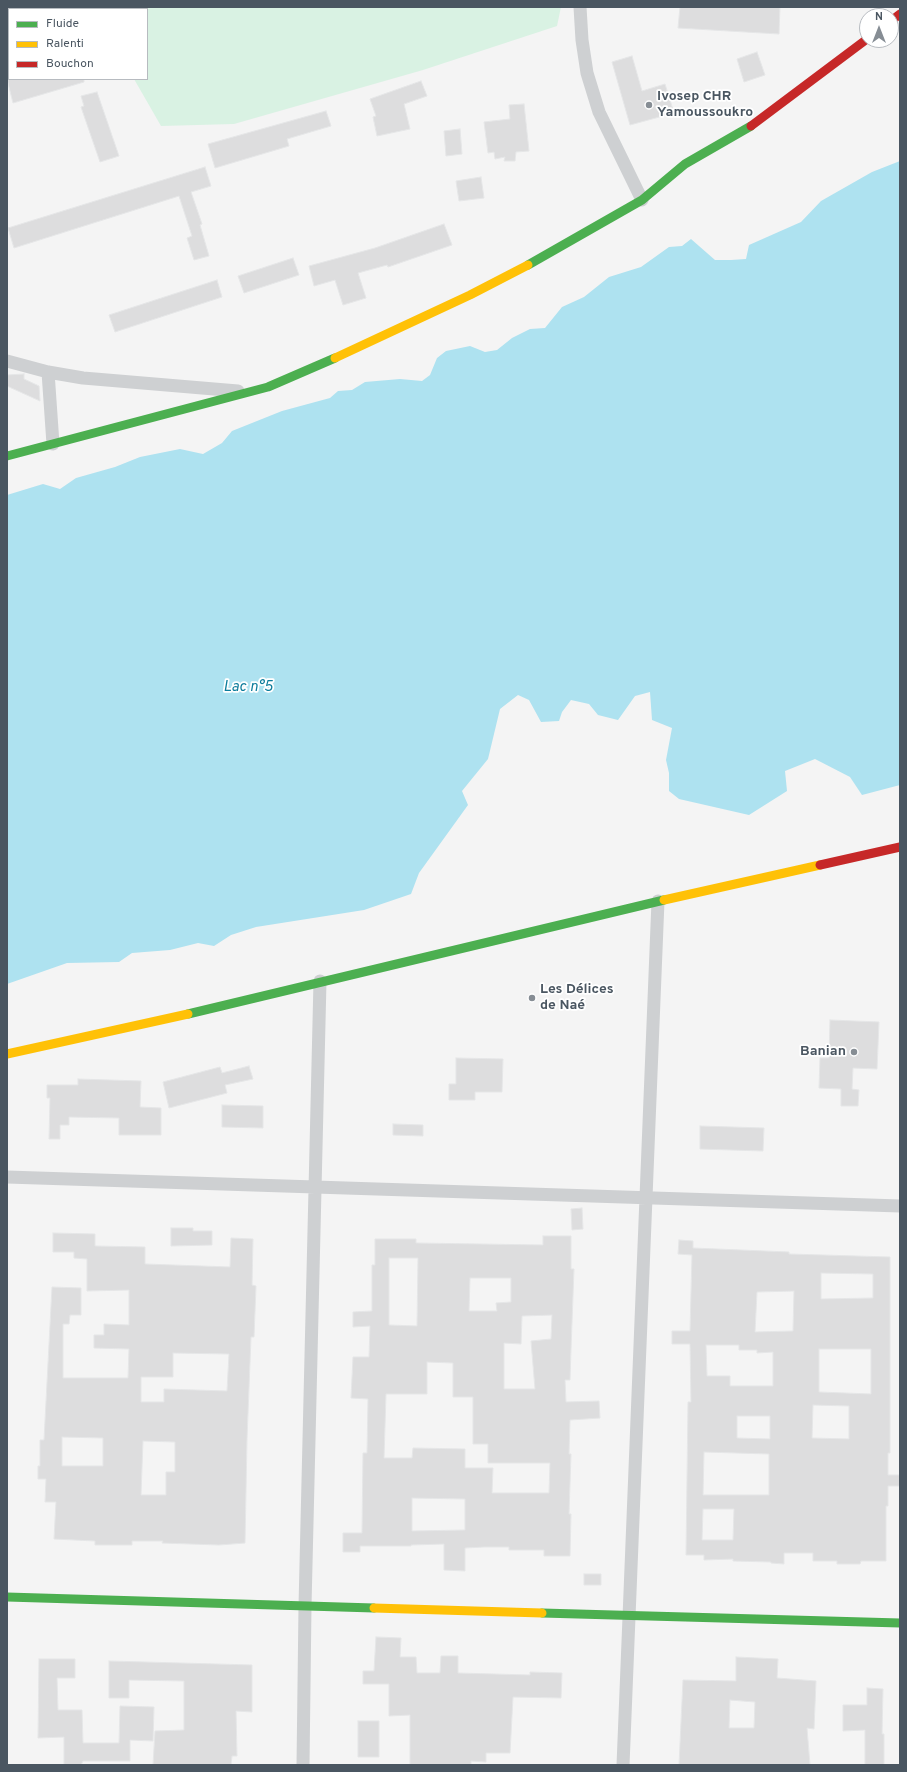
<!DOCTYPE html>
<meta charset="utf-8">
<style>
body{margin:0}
#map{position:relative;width:907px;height:1772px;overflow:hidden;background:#f4f4f4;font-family:Overpass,sans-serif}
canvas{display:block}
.frame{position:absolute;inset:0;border:8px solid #4a5661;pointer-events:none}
.legend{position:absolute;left:8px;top:8px;width:140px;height:72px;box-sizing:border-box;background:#fff;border:1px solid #b7bbc0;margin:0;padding:5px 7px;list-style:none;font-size:12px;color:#4a5661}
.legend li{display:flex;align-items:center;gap:8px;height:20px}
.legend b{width:20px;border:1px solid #b7bbc0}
.north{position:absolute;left:859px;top:8px;width:40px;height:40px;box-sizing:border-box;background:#fff;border:1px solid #b7bbc0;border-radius:50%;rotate:0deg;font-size:11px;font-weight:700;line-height:16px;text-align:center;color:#4a5661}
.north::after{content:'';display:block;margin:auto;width:14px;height:18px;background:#868d94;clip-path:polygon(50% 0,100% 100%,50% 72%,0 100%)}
</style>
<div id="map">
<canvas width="907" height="1772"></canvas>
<div class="frame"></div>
<ul class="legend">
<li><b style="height:5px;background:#4caf50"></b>Fluide</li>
<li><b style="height:5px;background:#ffc107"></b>Ralenti</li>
<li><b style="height:5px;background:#c62828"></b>Bouchon</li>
</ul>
<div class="north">N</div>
</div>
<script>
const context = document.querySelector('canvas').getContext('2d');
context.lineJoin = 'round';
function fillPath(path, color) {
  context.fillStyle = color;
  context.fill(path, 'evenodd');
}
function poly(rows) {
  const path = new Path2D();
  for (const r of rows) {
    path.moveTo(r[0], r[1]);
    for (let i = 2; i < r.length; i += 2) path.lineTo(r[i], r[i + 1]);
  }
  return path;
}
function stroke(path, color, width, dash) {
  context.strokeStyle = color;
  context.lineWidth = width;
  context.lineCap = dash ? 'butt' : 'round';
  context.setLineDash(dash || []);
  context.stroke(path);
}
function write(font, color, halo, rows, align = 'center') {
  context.font = font + ' Overpass,sans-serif';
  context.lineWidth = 3.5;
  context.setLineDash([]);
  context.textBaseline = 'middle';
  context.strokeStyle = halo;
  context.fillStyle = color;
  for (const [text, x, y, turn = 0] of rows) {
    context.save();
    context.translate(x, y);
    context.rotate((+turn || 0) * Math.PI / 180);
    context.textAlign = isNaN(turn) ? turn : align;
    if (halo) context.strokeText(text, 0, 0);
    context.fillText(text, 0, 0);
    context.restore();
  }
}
const green = poly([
 [92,7,561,7,557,26,423,70,234,124,161,126,134,79,147,79,147,9,94,9]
]);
const water = poly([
 [900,161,900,785,862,795,850,777,815,759,785,771,787,791,749,815,679,799,669,791,669,773,666,760,672,728,652,720,650,692,635,696,618,720,598,715,589,704,571,700,562,712,559,721,541,722,529,700,518,695,500,709,488,759,462,791,468,805,419,873,411,894,364,910,256,927,231,935,214,946,198,943,170,950,132,953,119,962,67,963,7,984,7,495,43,484,60,489,76,478,115,467,140,457,180,449,203,454,222,443,232,431,282,411,330,398,338,391,352,390,365,382,400,379,422,381,430,375,437,358,446,351,470,346,485,352,497,350,512,338,530,329,545,328,562,307,584,297,609,277,641,267,669,247,682,246,691,239,715,260,731,260,746,259,749,245,801,222,821,201,872,172]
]);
const building = poly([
 [680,7,780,7,779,34,678,28,680,7],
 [757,52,765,75,744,82,737,59,757,52],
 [632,56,642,91,665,84,674,113,630,125,612,62,632,56],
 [7,79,84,79,84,82,13,103,7,79],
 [421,81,427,96,404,104,410,129,377,136,373,117,376,116,370,99,421,81],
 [97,92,119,156,100,162,81,107,84,106,81,96,97,92],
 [524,104,529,151,516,152,515,161,504,161,505,157,495,159,494,152,488,153,484,122,510,119,509,105,524,104],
 [326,111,331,126,287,139,289,146,215,168,208,144,326,111],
 [460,129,462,154,446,156,444,131,460,129],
 [205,167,211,186,191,192,202,224,200,225,209,256,194,260,187,238,192,236,179,196,14,248,8,228,205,167],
 [481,177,484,198,459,201,456,181,481,177],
 [444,224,452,245,388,267,387,265,358,273,366,298,343,305,335,280,314,286,309,266,375,248,444,224],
 [293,258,299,275,244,293,238,276,293,258],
 [217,280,222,297,115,332,109,315,217,280],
 [24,374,24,379,39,386,40,401,7,386,7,375,24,374],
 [830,1020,879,1022,877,1069,853,1068,852,1089,859,1090,858,1106,841,1106,841,1089,819,1088,820,1058,829,1058,830,1020],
 [456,1058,503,1059,502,1092,475,1092,475,1100,449,1100,449,1084,456,1084,456,1058],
 [249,1066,253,1079,225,1085,227,1093,169,1108,163,1082,220,1067,222,1073,249,1066],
 [78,1079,141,1081,140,1107,161,1108,161,1135,119,1135,119,1118,69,1117,69,1125,60,1125,60,1139,49,1139,50,1098,47,1098,47,1085,78,1085,78,1079],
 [222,1105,263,1106,263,1128,222,1127,222,1105],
 [393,1124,423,1125,423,1136,393,1135,393,1124],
 [700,1126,764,1128,763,1151,700,1149,700,1126],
 [582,1208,583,1229,572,1230,571,1209,582,1208],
 [171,1228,193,1228,193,1231,212,1231,212,1245,171,1246,171,1228],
 [53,1233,95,1234,95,1246,145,1247,145,1264,230,1267,231,1238,253,1239,252,1285,256,1286,254,1337,251,1337,247,1439,245,1543,219,1545,162,1543,163,1541,132,1541,132,1545,95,1545,95,1541,54,1539,56,1502,45,1502,46,1479,38,1479,38,1466,40,1466,40,1440,44,1440,52,1287,81,1288,81,1315,70,1315,69,1324,63,1324,63,1378,128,1378,129,1349,94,1348,94,1335,104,1335,104,1324,129,1325,129,1290,87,1291,87,1259,74,1258,74,1252,53,1252,53,1233],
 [173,1353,229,1354,227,1391,164,1389,164,1402,141,1402,141,1377,173,1377,173,1353],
 [62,1437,103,1438,103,1466,62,1466,62,1437],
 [143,1441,175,1442,175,1472,166,1472,166,1495,141,1495,143,1441],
 [543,1236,571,1236,571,1269,574,1269,571,1349,570,1380,565,1380,566,1402,599,1401,600,1418,570,1420,569,1454,571,1454,569,1514,571,1514,570,1556,544,1556,544,1550,509,1550,509,1547,484,1547,465,1548,465,1571,444,1570,444,1544,411,1545,411,1546,360,1546,360,1552,343,1552,343,1533,362,1533,363,1453,367,1453,368,1399,351,1398,353,1357,369,1357,370,1326,353,1327,353,1312,372,1311,372,1265,375,1265,375,1239,416,1239,416,1243,543,1245,543,1236],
 [389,1258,418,1258,417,1326,389,1325,389,1258],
 [470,1278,511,1278,511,1302,496,1303,497,1311,469,1311,470,1278],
 [552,1315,551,1339,531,1341,535,1389,504,1389,504,1343,521,1344,522,1316,552,1315],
 [427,1362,453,1363,453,1397,473,1397,473,1444,488,1444,488,1463,550,1463,549,1493,492,1493,493,1468,465,1468,465,1449,413,1448,412,1458,384,1458,386,1394,427,1394,427,1362],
 [412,1498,465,1499,465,1530,412,1531,412,1498],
 [679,1240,693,1241,693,1248,789,1252,789,1254,890,1257,890,1453,888,1453,888,1475,900,1475,900,1486,888,1486,888,1506,886,1506,886,1561,861,1561,860,1564,837,1564,837,1561,813,1561,813,1553,784,1553,784,1564,771,1563,771,1562,733,1561,733,1559,704,1560,704,1555,686,1555,688,1402,691,1402,690,1344,672,1344,672,1331,690,1331,692,1255,678,1254,679,1240],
 [821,1273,873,1274,873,1298,821,1299,821,1273],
 [794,1291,793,1331,755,1332,757,1292,794,1291],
 [706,1345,739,1345,739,1350,757,1350,757,1353,773,1352,773,1386,730,1386,730,1376,707,1376,706,1345],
 [819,1349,871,1349,871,1394,819,1392,819,1349],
 [813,1405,849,1406,849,1439,812,1438,813,1405],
 [737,1416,770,1416,770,1439,737,1438,737,1416],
 [704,1452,769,1454,769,1495,703,1495,704,1452],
 [703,1509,734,1509,733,1540,702,1540,703,1509],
 [584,1574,601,1574,601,1585,584,1585,584,1574],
 [376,1637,401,1638,400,1657,416,1657,417,1673,440,1673,441,1656,458,1656,458,1673,530,1675,530,1672,562,1673,561,1698,513,1697,510,1753,486,1753,486,1762,471,1761,471,1765,410,1765,410,1715,389,1716,389,1684,363,1684,363,1671,374,1671,376,1637],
 [736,1657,778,1659,777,1678,816,1681,814,1729,807,1728,810,1765,679,1765,683,1680,736,1681,736,1657],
 [730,1700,755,1702,754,1728,729,1728,730,1700],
 [39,1659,75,1659,75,1678,57,1678,58,1710,82,1710,83,1743,119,1743,120,1706,154,1707,153,1741,130,1740,130,1761,83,1761,81,1765,64,1765,64,1737,38,1738,39,1659],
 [109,1661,252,1665,252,1712,236,1711,237,1756,232,1756,231,1765,153,1765,155,1731,184,1730,184,1681,129,1680,129,1698,109,1698,109,1661],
 [867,1688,883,1689,882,1734,884,1734,884,1765,865,1765,865,1730,843,1731,843,1705,867,1705,867,1688],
 [358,1721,379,1721,379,1757,358,1757,358,1721]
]);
const street = poly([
 [580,7,582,40,587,73,599,112,642,200],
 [7,361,48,372,83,378,238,391],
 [48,372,53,444],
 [7,1177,900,1206],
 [303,1765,305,1606,320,981],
 [623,1765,658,901]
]);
const fast = poly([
 [528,265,642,200,685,164,751,126],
 [7,456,268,387,335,358],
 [188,1014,664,900],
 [7,1597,374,1608],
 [542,1613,900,1623]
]);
const slow = poly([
 [335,358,470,295,528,265],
 [664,900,820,865],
 [7,1054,188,1014],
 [374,1608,542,1613]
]);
const jam = poly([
 [891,21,900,14],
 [751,126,867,39],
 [820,865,900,847]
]);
const markers = [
 [649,105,4,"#868d94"],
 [532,998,4,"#868d94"],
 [854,1052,4,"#868d94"]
];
const poiNames = [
 ["Ivosep CHR",657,97],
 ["Yamoussoukro",657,113],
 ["Les Délices",540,990],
 ["de Naé",540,1006],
 ["Banian",846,1052,"right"]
];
const waterNames = [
 ["Lac n°5",248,688]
];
fillPath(green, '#d9f2e3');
fillPath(water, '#aee2f0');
fillPath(building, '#ddddde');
stroke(building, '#e5e6e7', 1);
stroke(street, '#ced0d2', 13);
stroke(fast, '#4caf50', 9);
stroke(slow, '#ffc107', 9);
stroke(jam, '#c62828', 9);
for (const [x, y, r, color] of markers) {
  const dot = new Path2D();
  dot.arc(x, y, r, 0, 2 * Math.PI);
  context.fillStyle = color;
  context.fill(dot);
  stroke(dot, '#fff', 1.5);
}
write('bold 14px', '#4a5661', '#fff', poiNames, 'left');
write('italic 15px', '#0c7c9b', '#fff', waterNames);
</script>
